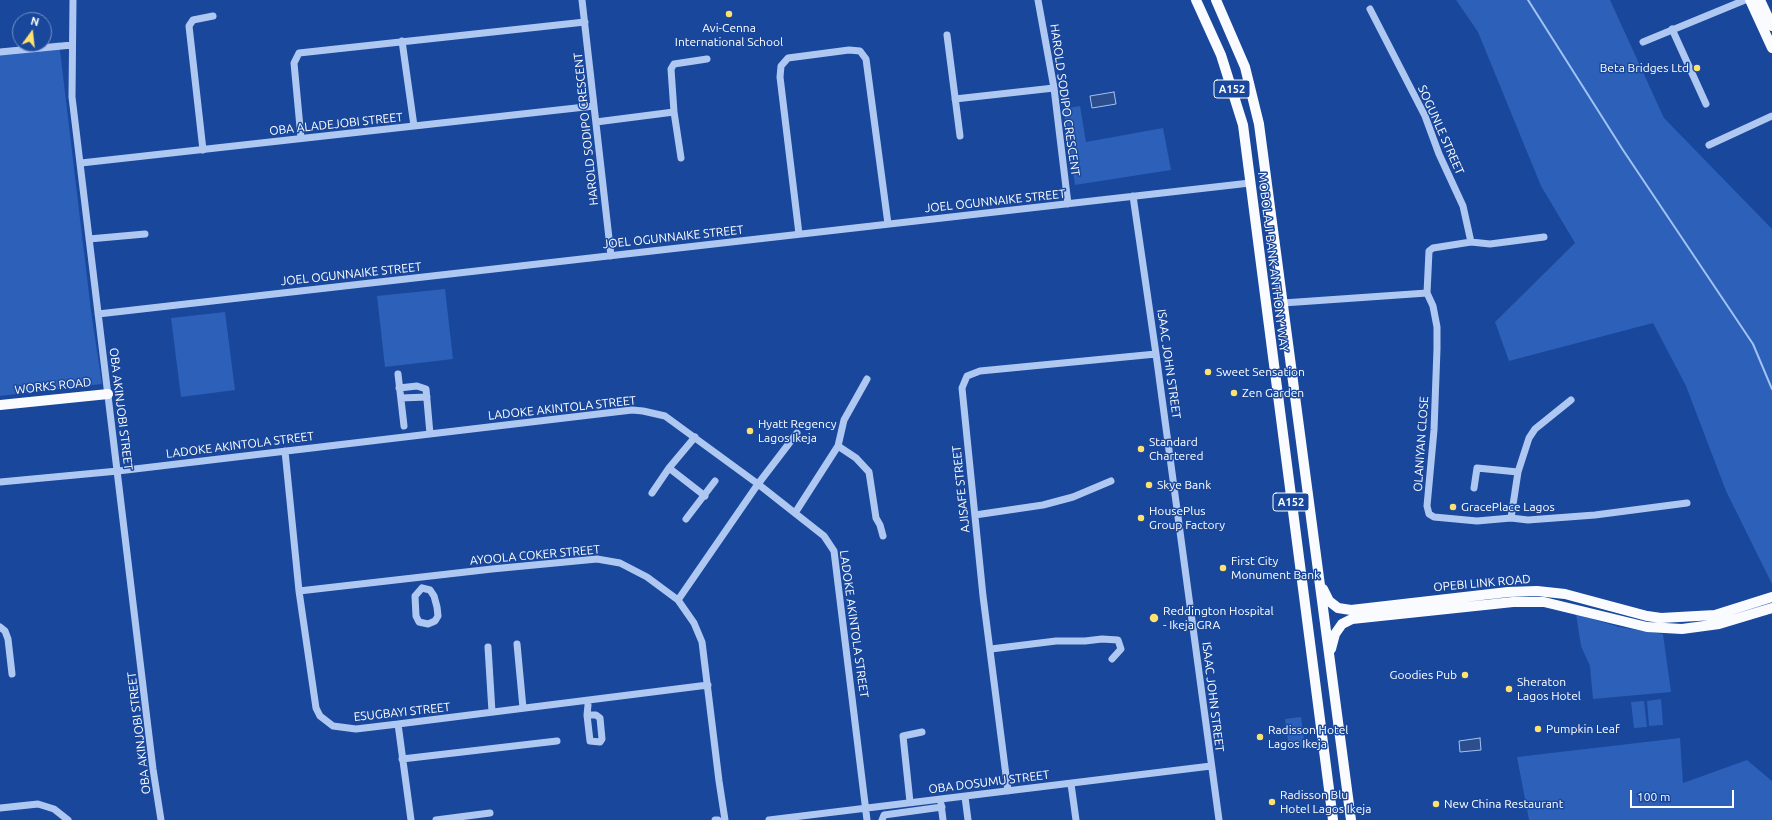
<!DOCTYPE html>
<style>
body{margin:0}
#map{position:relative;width:1772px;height:820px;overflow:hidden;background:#18479c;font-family:Ubuntu,sans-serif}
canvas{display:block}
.north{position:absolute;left:12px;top:12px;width:40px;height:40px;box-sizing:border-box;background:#18479c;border:1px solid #7491c4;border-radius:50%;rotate:15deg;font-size:11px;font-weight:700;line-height:16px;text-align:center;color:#fff}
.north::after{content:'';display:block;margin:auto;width:14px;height:18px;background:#ffe170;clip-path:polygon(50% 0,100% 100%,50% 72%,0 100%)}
.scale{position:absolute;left:1630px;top:790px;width:104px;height:18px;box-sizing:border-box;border:2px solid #fff;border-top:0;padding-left:5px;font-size:12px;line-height:14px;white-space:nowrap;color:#fff;-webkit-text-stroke:3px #18479c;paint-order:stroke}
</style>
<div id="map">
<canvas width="1772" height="820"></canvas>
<div class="north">N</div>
<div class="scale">100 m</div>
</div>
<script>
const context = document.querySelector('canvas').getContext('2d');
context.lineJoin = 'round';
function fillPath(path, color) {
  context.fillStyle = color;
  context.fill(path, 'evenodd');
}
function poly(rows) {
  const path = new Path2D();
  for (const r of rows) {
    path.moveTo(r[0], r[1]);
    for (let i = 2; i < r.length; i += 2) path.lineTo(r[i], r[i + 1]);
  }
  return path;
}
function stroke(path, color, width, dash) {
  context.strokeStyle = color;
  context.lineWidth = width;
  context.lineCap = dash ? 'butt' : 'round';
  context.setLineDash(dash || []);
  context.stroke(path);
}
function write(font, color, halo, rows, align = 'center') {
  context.font = font + ' Ubuntu,sans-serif';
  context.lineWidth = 3;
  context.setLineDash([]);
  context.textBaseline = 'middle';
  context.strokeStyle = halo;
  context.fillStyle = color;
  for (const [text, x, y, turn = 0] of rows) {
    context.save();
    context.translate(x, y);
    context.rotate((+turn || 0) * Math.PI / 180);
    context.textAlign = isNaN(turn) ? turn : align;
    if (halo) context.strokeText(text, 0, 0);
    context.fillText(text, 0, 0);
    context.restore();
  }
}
const green = poly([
 [1456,0,1610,0,1664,118,1772,229,1772,584,1726,491,1686,386,1653,323,1509,361,1495,322,1575,243,1541,186,1478,32],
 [59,42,91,311,102,384,0,396,0,49],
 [1080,106,1086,142,1163,128,1171,170,1075,185,1063,109],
 [445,289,453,359,385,367,377,296],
 [225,312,235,390,181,397,171,318],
 [1576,614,1619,627,1663,634,1671,692,1593,699,1590,666,1581,646],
 [1661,699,1663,725,1649,726,1647,701],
 [1644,701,1647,727,1634,728,1631,702],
 [1301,717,1305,747,1289,749,1285,719],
 [1680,738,1683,783,1747,760,1772,781,1772,820,1529,820,1517,757]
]);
const water = poly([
 [1114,92,1116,104,1092,108,1090,96,1114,92],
 [1480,738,1481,750,1460,752,1459,741,1480,738]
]);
const stream = poly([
 [1528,0,1623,150,1753,344,1772,389]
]);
const minor = poly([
 [73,0,72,97,153,769,161,820],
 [582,0,611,256],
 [1038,0,1054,88,1068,204],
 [1370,9,1425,116,1439,154,1463,206,1471,242],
 [1672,29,1706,104],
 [947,35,960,136],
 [402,41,414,126],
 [1643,42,1745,0],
 [0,52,72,45],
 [955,99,1054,88],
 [596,122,674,112],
 [301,138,294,63,299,53,585,22],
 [1709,145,1772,116],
 [203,150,189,26,193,20,213,16],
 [681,158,674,112,671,69,674,64,707,59],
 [81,163,594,106],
 [1133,196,1156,354,1219,820],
 [799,234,780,77,781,66,788,58,849,50,860,51,866,59,888,224],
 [1544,237,1490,244,1471,242,1433,248,1429,251,1427,293,1433,306,1437,327,1437,349,1434,430,1427,506,1429,514,1434,517,1477,521,1511,518,1528,520,1595,515,1687,503],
 [89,239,145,234],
 [1283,303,1427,293],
 [98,314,1250,183],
 [398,374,404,426],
 [399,388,417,386,426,389,430,434],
 [401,398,427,397],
 [838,446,856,458,869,472,876,518,880,525,883,536],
 [285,451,299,591,316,708,320,716,333,726,356,729,398,724,708,685],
 [669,468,705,496],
 [0,482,118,471,632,410,643,411,665,416,758,484,824,536,834,551,867,820],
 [1474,488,1477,468,1518,472],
 [652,493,669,468,695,437],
 [795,513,838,446,844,420,867,379],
 [975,515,1043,505,1073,497,1111,481],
 [1511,518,1518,472,1529,438,1535,429,1571,400],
 [686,519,715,481],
 [422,588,430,590,434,596,437,607,438,616,435,621,428,624,419,622,416,616,415,596,422,588],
 [299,591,492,569,597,559,620,563,647,577,678,600,694,623,702,642,719,781,725,820],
 [678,600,758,484,797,433],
 [0,627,5,631,8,639,12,674],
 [517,644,523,708],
 [488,647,492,712],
 [991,649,1056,641,1085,641,1102,639,1118,640,1121,649,1112,659],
 [587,715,596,715,600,718,602,739,600,742,590,741,587,715,588,705],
 [398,724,411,820],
 [402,759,557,741],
 [1071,784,1076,820],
 [1008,791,983,596,962,388,967,376,980,371,1156,354],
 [965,797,968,820],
 [910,802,903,736,922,732],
 [941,804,943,820],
 [0,808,38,804,54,809,68,820],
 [436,820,490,813],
 [715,820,718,820],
 [769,820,1211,766],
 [882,820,884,815,942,807]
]);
const major = poly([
 [1196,0,1221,55,1243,125,1333,820],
 [1216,0,1245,67,1259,124,1351,820],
 [1750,0,1772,48],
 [1760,0,1772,26],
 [0,405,108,394],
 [1323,589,1329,601,1338,608,1351,610,1508,592,1537,591,1565,594,1647,616,1661,618,1715,615,1772,597],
 [1331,649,1335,634,1342,624,1352,619,1513,602,1544,602,1647,627,1682,629,1719,624,1772,608]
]);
const markers = [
 [729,14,4,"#ffe170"],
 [1697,68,4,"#ffe170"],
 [1208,372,4,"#ffe170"],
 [1234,393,4,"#ffe170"],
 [750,431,4,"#ffe170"],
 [1141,449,4,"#ffe170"],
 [1149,485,4,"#ffe170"],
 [1453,507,4,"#ffe170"],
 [1141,518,4,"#ffe170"],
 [1223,568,4,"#ffe170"],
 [1154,618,5,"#ffe170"],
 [1465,675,4,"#ffe170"],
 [1509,689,4,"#ffe170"],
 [1538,729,4,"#ffe170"],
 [1260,737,4,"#ffe170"],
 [1272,802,4,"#ffe170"],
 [1436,804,4,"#ffe170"]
];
const shields = [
 [1232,89,36],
 [1291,502,36]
];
const shieldNames = [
 ["A152",1232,89],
 ["A152",1291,502]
];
const poiNames = [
 ["Avi-Cenna",729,28,"center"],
 ["International School",729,42,"center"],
 ["Beta Bridges Ltd",1689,68,"right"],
 ["Sweet Sensation",1216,372],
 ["Zen Garden",1242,393],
 ["Hyatt Regency",758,424],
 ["Lagos Ikeja",758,438],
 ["Standard",1149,442],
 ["Chartered",1149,456],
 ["Skye Bank",1157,485],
 ["GracePlace Lagos",1461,507],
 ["HousePlus",1149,511],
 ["Group Factory",1149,525],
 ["First City",1231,561],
 ["Monument Bank",1231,575],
 ["Reddington Hospital",1163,611],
 ["- Ikeja GRA",1163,625],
 ["Goodies Pub",1457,675,"right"],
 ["Sheraton",1517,682],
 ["Lagos Hotel",1517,696],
 ["Pumpkin Leaf",1546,729],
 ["Radisson Hotel",1268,730],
 ["Lagos Ikeja",1268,744],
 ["Radisson Blu",1280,795],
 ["Hotel Lagos Ikeja",1280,809],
 ["New China Restaurant",1444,804]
];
const streetNames = [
 ["HAROLD SODIPO CRESCENT",1065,100,82],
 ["OBA ALADEJOBI STREET",336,124,-6],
 ["HAROLD SODIPO CRESCENT",586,129,-96],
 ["SOGUNLE STREET",1441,130,66],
 ["JOEL OGUNNAIKE STREET",995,201,-6],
 ["JOEL OGUNNAIKE STREET",673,237,-6],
 ["MOBOLAJI BANK-ANTHONY WAY",1273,262,83],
 ["JOEL OGUNNAIKE STREET",351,274,-6],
 ["ISAAC JOHN STREET",1169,364,82],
 ["WORKS ROAD",53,386,-6],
 ["LADOKE AKINTOLA STREET",562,408,-6],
 ["OBA AKINJOBI STREET",121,409,83],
 ["OLANIYAN CLOSE",1421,444,-86],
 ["LADOKE AKINTOLA STREET",240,445,-7],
 ["AJISAFE STREET",961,489,-96],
 ["AYOOLA COKER STREET",535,555,-5],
 ["OPEBI LINK ROAD",1482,583,-5],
 ["LADOKE AKINTOLA STREET",854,624,82],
 ["ISAAC JOHN STREET",1213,697,83],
 ["ESUGBAYI STREET",402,712,-6],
 ["OBA AKINJOBI STREET",139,733,-97],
 ["OBA DOSUMU STREET",989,782,-7]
];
fillPath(green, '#2c60b9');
fillPath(water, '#2c4e8d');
stroke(water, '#a2c2f4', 1);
stroke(stream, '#a2c2f4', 2);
stroke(minor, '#afc8f2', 7);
stroke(major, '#fafbff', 10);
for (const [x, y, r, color] of markers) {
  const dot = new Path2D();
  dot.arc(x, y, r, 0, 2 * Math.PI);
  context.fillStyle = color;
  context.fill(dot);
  stroke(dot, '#18479c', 1.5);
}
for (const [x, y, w] of shields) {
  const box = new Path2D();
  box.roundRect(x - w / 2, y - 9, w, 18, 3);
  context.fillStyle = '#18479c';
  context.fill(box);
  stroke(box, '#fff', 1);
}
write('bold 11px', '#fff', null, shieldNames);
write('12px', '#fff', '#18479c', poiNames, 'left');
write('12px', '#fff', '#18479c', streetNames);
</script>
